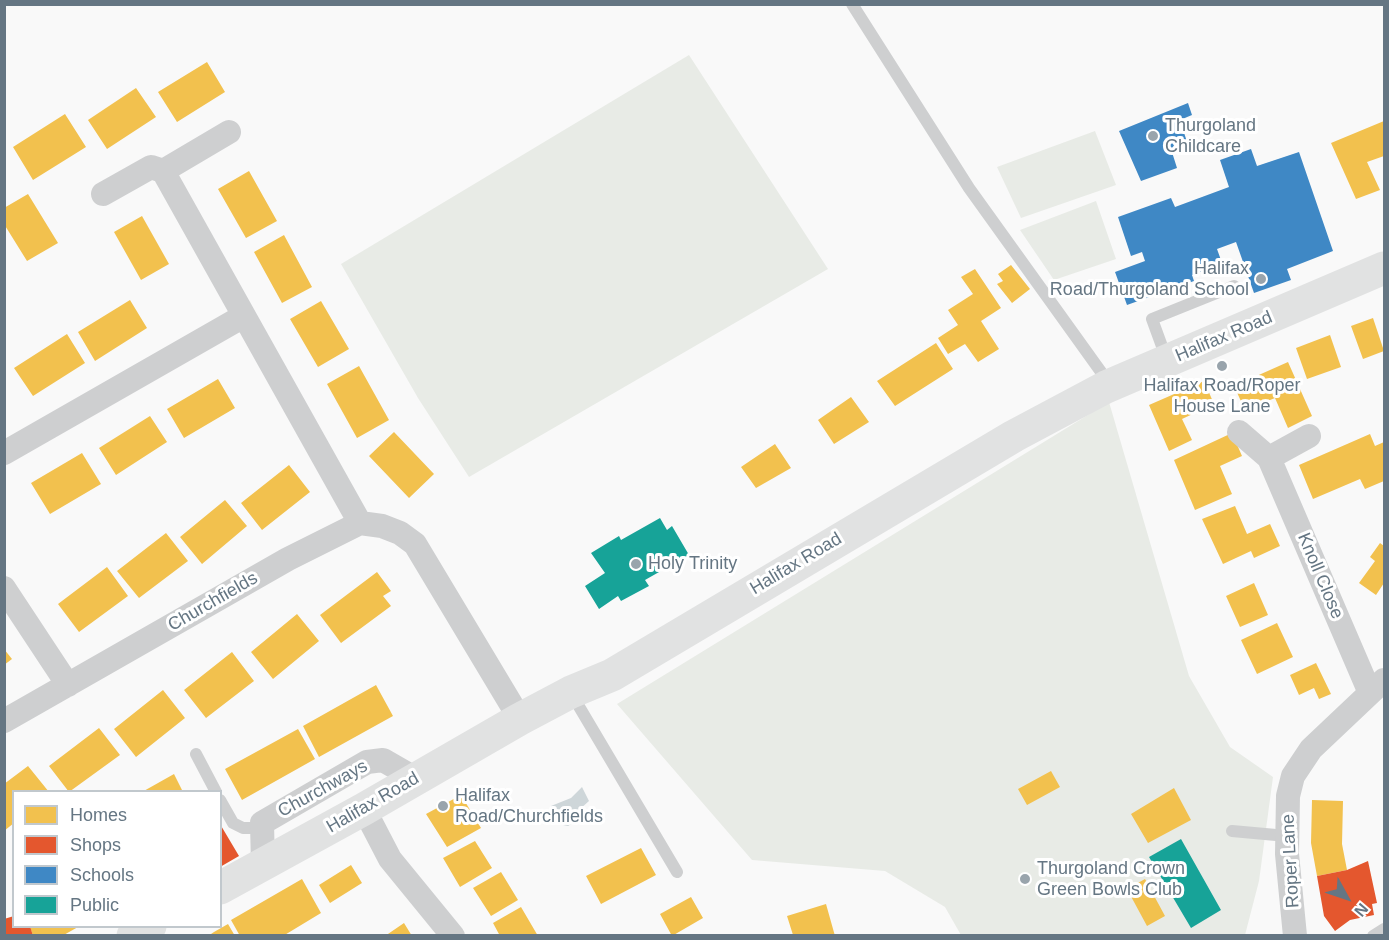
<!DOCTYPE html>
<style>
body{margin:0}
#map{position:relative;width:1389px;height:940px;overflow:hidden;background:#f9f9f9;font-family:Helvetica,sans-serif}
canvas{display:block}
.frame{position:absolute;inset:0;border:6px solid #657683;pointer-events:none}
.legend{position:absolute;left:12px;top:790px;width:210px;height:138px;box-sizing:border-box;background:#fff;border:2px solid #c1c8cd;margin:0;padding:8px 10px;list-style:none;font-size:18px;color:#657683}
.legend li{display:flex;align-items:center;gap:12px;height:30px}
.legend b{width:30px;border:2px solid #c1c8cd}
.north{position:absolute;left:1317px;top:868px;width:60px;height:60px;-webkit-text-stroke:4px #fff;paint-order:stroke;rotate:130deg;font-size:16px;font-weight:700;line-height:24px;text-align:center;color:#657683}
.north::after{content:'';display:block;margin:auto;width:21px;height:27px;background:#657683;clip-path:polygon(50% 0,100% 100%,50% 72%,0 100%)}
</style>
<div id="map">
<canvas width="1389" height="940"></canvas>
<div class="frame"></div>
<ul class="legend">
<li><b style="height:16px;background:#f2c14e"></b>Homes</li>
<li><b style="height:16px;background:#e4572e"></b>Shops</li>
<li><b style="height:16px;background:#3f88c5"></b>Schools</li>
<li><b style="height:16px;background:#17a398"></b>Public</li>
</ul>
<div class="north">N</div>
</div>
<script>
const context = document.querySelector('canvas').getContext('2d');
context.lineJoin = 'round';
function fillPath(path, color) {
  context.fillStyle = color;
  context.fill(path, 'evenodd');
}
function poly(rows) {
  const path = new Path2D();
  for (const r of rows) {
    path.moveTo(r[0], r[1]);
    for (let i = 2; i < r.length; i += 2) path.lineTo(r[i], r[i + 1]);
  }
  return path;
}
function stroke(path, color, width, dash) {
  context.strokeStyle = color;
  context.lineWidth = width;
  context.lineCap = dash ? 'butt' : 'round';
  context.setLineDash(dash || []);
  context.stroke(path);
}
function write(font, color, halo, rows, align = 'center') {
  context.font = font + ' Helvetica,sans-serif';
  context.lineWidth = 6;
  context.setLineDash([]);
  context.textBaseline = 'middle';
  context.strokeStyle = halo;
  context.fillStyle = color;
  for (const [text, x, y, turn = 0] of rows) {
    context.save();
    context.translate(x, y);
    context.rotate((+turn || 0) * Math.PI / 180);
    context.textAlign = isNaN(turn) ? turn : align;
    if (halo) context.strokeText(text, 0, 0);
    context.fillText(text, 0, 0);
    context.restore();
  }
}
const green = poly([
 [689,55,828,269,469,477,418,398,341,264],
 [1095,131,1116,185,1021,218,997,167],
 [1096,201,1116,259,1054,280,1020,230],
 [1109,402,1189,676,1230,747,1273,777,1259,881,1245,935,961,935,945,907,885,871,752,860,617,704]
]);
const water = poly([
 [582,787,589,801,579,810,576,821,568,826,558,824,550,815,551,806,571,798]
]);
const homes = poly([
 [207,62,225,92,177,122,158,92],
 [136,88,156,117,107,149,88,120],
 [65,114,86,147,33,180,13,147],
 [1384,121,1384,156,1367,162,1380,190,1356,199,1331,143],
 [249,171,277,221,246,238,218,189],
 [28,194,58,243,27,261,4,224,4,208],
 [142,216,169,264,141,280,114,232],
 [284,235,312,287,282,303,254,252],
 [1011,265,1030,289,1012,303,997,284,1003,281,998,274],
 [975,269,1001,308,981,321,999,349,978,362,965,344,948,354,938,338,958,325,948,310,973,294,961,277],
 [130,300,147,328,95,361,78,332],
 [321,301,349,349,318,367,290,319],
 [1373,318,1384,351,1363,359,1351,326],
 [67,334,85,363,33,396,14,368],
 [1330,335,1341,367,1307,379,1296,348],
 [936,343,953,369,895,406,877,381],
 [1288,362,1312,416,1288,428,1275,398,1245,410,1234,386],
 [359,366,389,420,357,438,327,384],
 [218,379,235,408,184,438,167,409],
 [1204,381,1214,404,1182,419,1192,440,1169,451,1149,405],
 [851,397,869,422,834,444,818,420],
 [150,416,167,442,116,475,99,448],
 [394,432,434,474,409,498,369,456],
 [1232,433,1242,456,1220,466,1232,494,1195,510,1174,460],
 [1370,434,1375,446,1384,442,1384,481,1365,489,1360,479,1313,499,1299,465],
 [775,444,791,468,756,488,741,467],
 [82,453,101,484,50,514,31,483],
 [289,465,310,492,262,530,241,503],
 [225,500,247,526,202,564,180,537],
 [1235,506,1247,534,1270,524,1280,546,1254,558,1251,551,1223,564,1202,519],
 [166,533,188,561,139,598,117,571],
 [1380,543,1384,546,1384,583,1376,595,1359,583,1375,561,1370,557],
 [107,567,128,596,79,632,58,604],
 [377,572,391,591,383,596,391,606,341,643,320,615],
 [1254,583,1268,615,1240,627,1226,596],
 [297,614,319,641,273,679,251,652],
 [1277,623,1293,657,1257,674,1241,640],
 [4,649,12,659,4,665],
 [232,652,254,681,206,718,184,690],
 [1316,663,1331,694,1319,699,1314,688,1299,695,1290,675],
 [376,685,393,716,319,757,303,726],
 [163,690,185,718,136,757,114,729],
 [99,728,120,755,69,792,49,766],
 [298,729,315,759,242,800,225,769],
 [28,766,49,792,14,792,14,823,4,831,4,784],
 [1051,771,1060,787,1027,805,1018,789],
 [174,774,183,792,142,792],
 [1174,788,1191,820,1148,843,1131,814],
 [461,795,481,828,447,847,426,814],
 [1312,800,1343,801,1342,844,1347,870,1317,876,1311,843],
 [475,841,492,868,460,887,443,858],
 [641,848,656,875,601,904,586,876],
 [351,865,362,883,330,903,319,885],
 [501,872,518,900,491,916,473,888],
 [302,879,321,913,283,936,240,936,231,920],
 [1145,879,1165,916,1147,926,1127,889],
 [691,897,703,918,672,936,660,914],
 [826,904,835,936,793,935,787,916],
 [521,907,538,936,500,936,493,923],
 [404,923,412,936,385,936],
 [228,924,235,936,208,936,214,932],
 [30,927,78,927,62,936,33,936]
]);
const shops = poly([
 [220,824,239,856,220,867],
 [1368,861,1377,903,1372,904,1374,915,1350,920,1335,931,1324,916,1317,876,1347,870],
 [14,916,14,926,30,926,33,936,4,936,4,919]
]);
const schools = poly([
 [1188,103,1192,115,1180,120,1187,142,1171,149,1177,168,1141,181,1119,131],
 [1251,149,1257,166,1299,152,1333,251,1287,269,1291,280,1254,293,1236,242,1217,249,1222,263,1192,275,1194,281,1127,305,1115,272,1145,261,1142,252,1131,256,1118,217,1171,198,1175,207,1229,187,1220,160]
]);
const public = poly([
 [660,518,667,530,672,526,689,555,645,580,649,586,621,601,618,596,599,609,585,586,605,573,591,553,619,536,621,540],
 [1181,839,1221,910,1191,928,1149,857]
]);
const lane = poly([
 [852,4,969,188,1109,383],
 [1167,360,1152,319,1234,286],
 [571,693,677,872],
 [196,754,216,792],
 [220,800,233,823,243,828,253,828,262,823],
 [1232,831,1287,836],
 [1373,936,1384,929]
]);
const street = poly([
 [163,171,360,523],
 [103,194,151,167,163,171,229,132],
 [1239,432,1269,458,1370,693],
 [4,453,242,317],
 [1269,458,1309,436],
 [4,588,68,685],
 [4,721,288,559,360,523,382,526,400,533,415,544,520,719],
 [364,809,390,859,453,936],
 [263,865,262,823,367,762,383,760,416,779],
 [1295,936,1287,854,1288,796,1293,776,1311,749,1384,680]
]);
const highway = poly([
 [220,888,364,809,520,719,571,692,612,675,1014,436,1106,387,1384,268],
 [133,936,150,926]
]);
const markers = [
 [1153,136,6,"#99a4ac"],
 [1261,279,6,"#99a4ac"],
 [1222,366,6,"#99a4ac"],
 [636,564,6,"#99a4ac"],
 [443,806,6,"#99a4ac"],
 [1025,879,6,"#99a4ac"]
];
const poiNames = [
 ["Thurgoland",1165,126],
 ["Childcare",1165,147],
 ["Halifax",1249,269,"right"],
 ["Road/Thurgoland School",1249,290,"right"],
 ["Halifax Road/Roper",1222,386,"center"],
 ["House Lane",1222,407,"center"],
 ["Holy Trinity",648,564],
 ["Halifax",455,796],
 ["Road/Churchfields",455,817],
 ["Thurgoland Crown",1037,869],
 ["Green Bowls Club",1037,890]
];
const streetNames = [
 ["Halifax Road",1224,337,-23],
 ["Halifax Road",796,564,-31],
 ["Knoll Close",1320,576,67],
 ["Churchfields",213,602,-30],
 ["Churchways",323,789,-29],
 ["Halifax Road",373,803,-30],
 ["Roper Lane",1291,861,-93]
];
fillPath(green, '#e8ebe6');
fillPath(water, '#ced6d9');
fillPath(homes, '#f2c14e');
fillPath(shops, '#e4572e');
fillPath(schools, '#3f88c5');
fillPath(public, '#17a398');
stroke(lane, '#cecfd0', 12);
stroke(street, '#cecfd0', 24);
stroke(highway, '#e1e2e2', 33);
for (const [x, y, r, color] of markers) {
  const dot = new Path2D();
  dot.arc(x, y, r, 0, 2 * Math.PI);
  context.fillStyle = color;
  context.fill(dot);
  stroke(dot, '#fff', 2);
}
write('18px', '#657683', '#fff', poiNames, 'left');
write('18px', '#657683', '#fff', streetNames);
</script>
